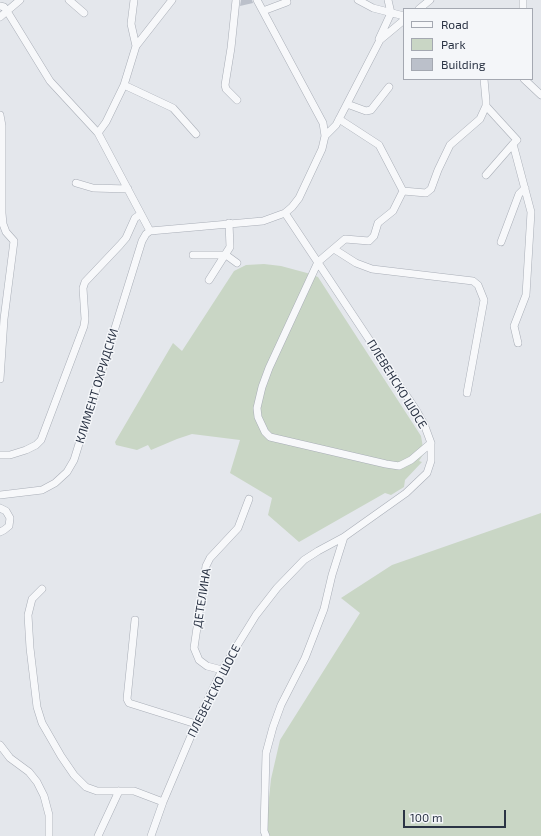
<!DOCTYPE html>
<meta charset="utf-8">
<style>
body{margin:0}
#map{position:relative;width:541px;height:836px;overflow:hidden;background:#e4e7ec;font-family:"Exo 2",sans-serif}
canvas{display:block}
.legend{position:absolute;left:403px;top:8px;width:130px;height:72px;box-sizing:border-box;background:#f4f6f9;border:1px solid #a4a8b1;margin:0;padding:5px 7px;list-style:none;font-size:12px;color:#2b3445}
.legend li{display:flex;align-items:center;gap:8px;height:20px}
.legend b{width:20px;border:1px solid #a4a8b1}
.scale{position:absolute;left:403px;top:810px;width:103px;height:18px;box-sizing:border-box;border:2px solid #2b3445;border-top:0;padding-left:5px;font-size:12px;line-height:14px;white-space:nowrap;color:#2b3445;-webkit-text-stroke:3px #f4f6f9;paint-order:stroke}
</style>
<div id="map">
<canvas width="541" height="836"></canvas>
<ul class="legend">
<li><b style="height:5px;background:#f7f8fa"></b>Road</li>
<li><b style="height:11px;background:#c9d6c5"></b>Park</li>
<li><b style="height:11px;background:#bbc0ca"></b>Building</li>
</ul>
<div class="scale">100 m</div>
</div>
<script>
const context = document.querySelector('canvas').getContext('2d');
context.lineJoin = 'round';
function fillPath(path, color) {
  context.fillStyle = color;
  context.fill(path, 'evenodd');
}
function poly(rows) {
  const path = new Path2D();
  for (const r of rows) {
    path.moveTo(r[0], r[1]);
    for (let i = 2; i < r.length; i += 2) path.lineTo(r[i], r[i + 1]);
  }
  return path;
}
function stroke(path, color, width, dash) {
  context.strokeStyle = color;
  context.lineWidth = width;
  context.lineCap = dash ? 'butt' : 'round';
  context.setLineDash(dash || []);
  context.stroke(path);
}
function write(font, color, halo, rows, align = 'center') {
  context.font = font + ' "Exo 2",sans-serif';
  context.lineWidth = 3;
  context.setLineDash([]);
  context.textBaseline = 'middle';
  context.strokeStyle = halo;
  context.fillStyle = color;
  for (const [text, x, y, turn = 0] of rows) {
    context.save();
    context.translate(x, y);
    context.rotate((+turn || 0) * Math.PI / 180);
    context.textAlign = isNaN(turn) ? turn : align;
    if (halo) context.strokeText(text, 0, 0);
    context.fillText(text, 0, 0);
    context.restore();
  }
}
const green = poly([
 [264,264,281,266,307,273,318,277,421,436,424,453,419,461,422,462,405,480,404,487,391,495,385,493,299,542,268,515,272,498,230,473,240,440,192,434,177,439,151,450,148,445,137,450,116,445,115,442,173,343,182,351,234,271,246,265],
 [541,513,541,836,265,836,271,779,280,740,360,613,341,598,392,565]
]);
const building = poly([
 [241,0,252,0,253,3,240,6]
]);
const minor = poly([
 [69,0,84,13],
 [134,0,131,24,136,46],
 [236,0,231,48,225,85,226,89,237,100],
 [358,0,373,8,404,16],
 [0,6,4,7,7,11,50,81,98,133,150,231],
 [419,9,430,0],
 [523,9,523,0],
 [263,11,287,2],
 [0,17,20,0],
 [379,39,391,13,388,0],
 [524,79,541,95],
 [124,85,173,108,196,134],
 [347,104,366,111,371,110,389,87],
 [486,106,517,140,513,144,531,212,526,295,514,326,518,343],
 [0,115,2,126,2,213,3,224,6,232,14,241,4,319,0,379],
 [339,119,379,145,403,191],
 [98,133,106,122,124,85,136,46,172,0],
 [325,136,336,125,380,40,404,20],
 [486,175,513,144],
 [76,183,93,188,128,189],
 [403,191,393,211,378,223,374,236,369,241,345,239,318,262,269,368,262,387,257,408,258,417,265,432,270,437,386,464,399,466,411,460,431,443],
 [403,191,426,193,431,189,438,170,450,145,480,119,486,106,486,101,484,79],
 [150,231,263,221,285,213,292,207,299,198,322,149,325,136,323,123,257,0],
 [501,242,519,194,525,188],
 [334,249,356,263,372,269,473,281,478,285,484,300,467,393],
 [193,255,226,255,237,263],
 [209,280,230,247,229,223],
 [1,455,10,455,26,450,36,445,41,440,84,326,85,319,83,288,85,282,120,245,126,238,135,218,141,214],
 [0,495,42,490,55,483,67,472,74,460,142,241,146,234,150,231],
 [0,508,6,511,10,518,9,526,4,530,0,532],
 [42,589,32,599,28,615,30,648,37,707,42,723,61,756,74,775,86,787,97,791,134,791,163,802],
 [135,620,127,699,129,703,196,724],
 [222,670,207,666,199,660,194,648,206,566,210,558,238,528,249,499],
 [0,745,10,758,29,772,37,782,44,796,49,815,49,836],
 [98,836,119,791],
 [151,836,163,802,196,724,222,670,256,615,277,588,304,560,318,551,344,537,406,493,427,473,431,461,431,443,424,424,416,410,285,213],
 [266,836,264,831,266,753,273,727,281,705,305,658,324,609,332,575,344,537]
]);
const streetNames = [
 ["ПЛЕВЕНСКО ШОСЕ",397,384,58],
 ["КЛИМЕНТ ОХРИДСКИ",97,386,-73],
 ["ДЕТЕЛИНА",202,598,-81],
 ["ПЛЕВЕНСКО ШОСЕ",214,691,-63]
];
fillPath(green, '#c9d6c5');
fillPath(building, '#bbc0ca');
stroke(minor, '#a9aeb7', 8);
stroke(minor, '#f7f8fa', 7);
write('12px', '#2b3445', '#f4f6f9', streetNames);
</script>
